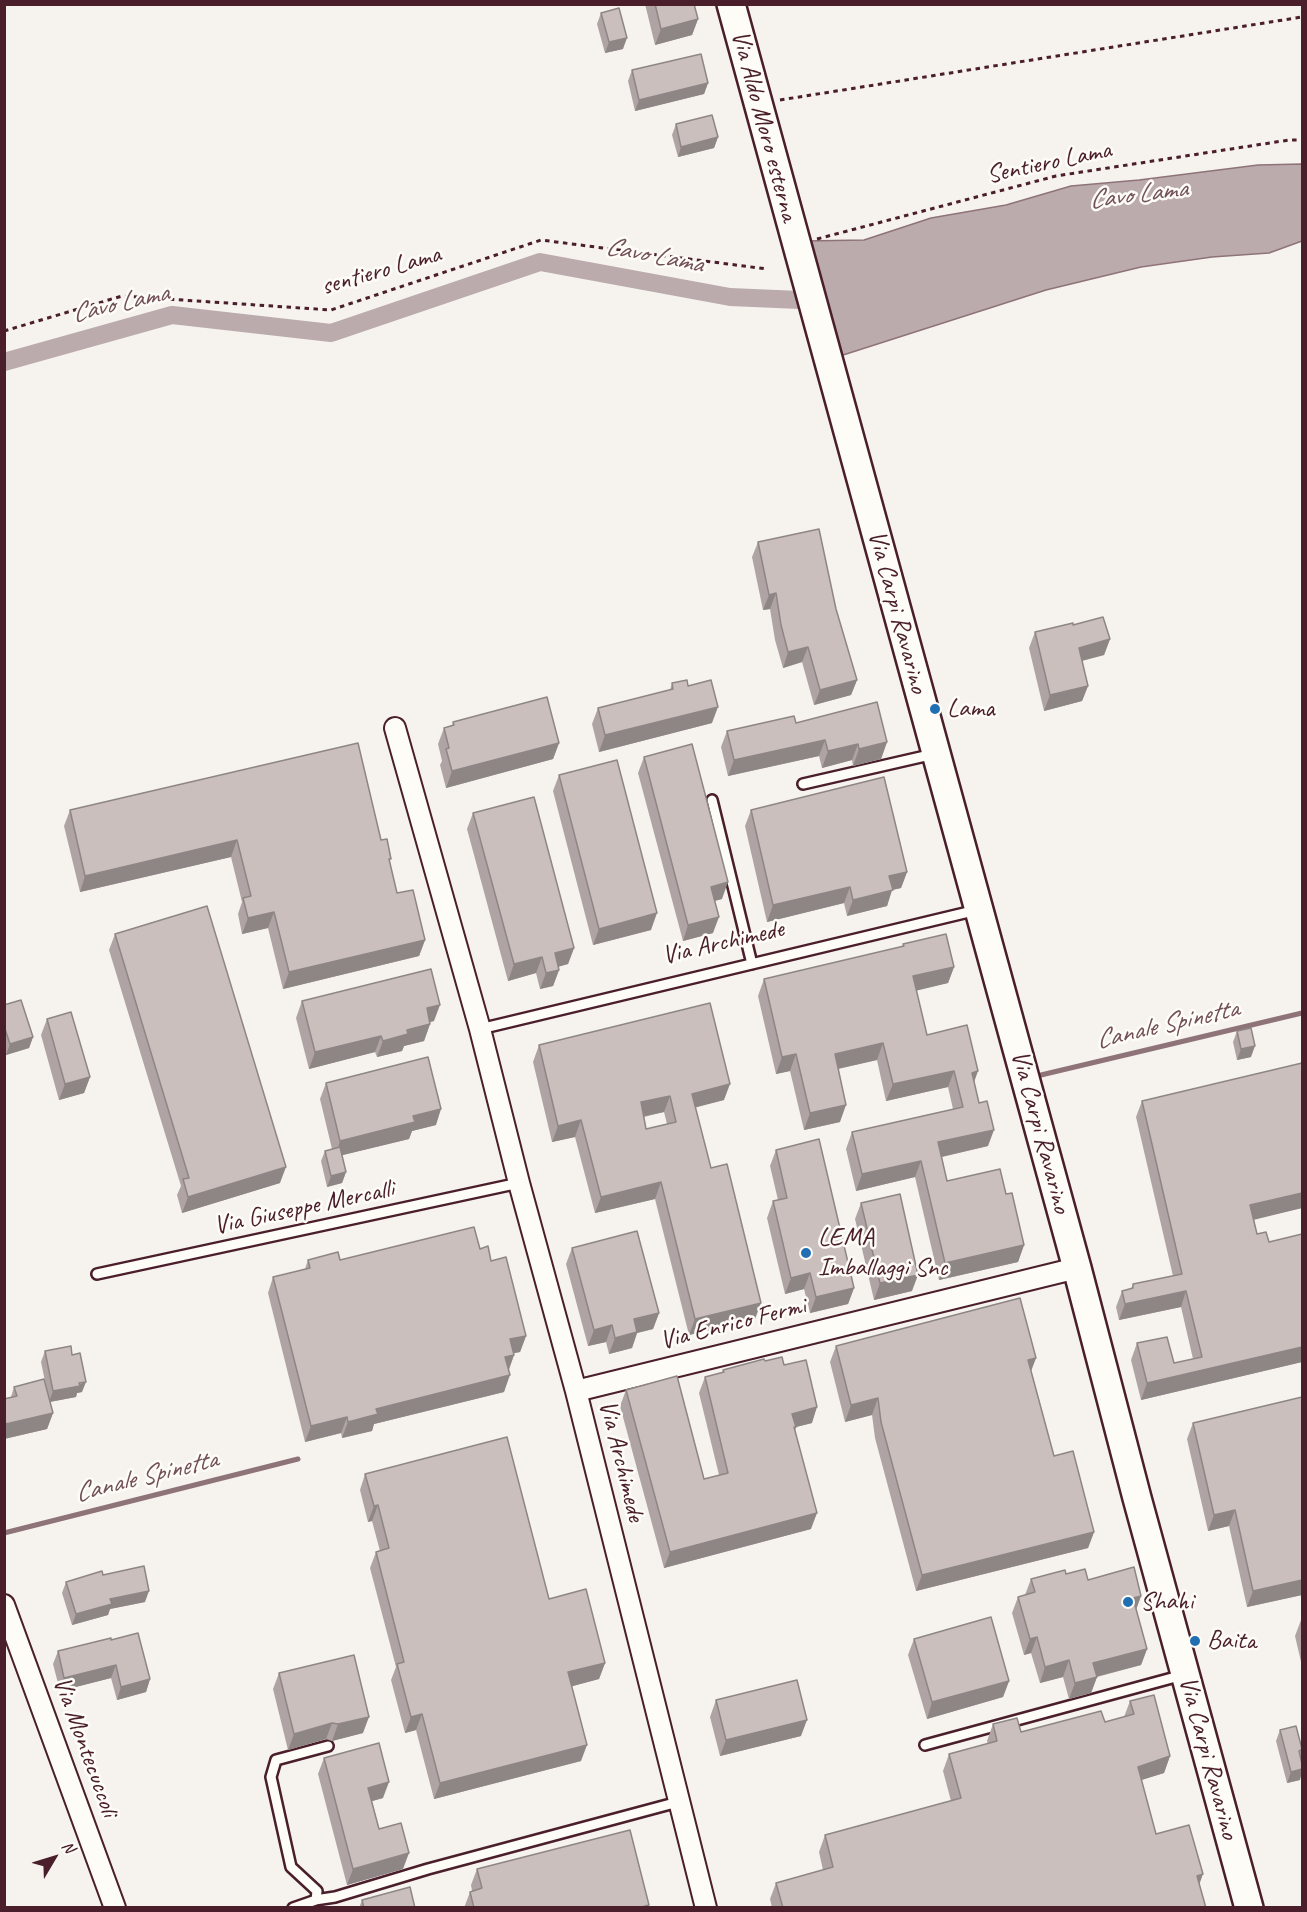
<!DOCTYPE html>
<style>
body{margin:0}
#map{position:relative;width:1307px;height:1912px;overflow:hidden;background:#f6f3ef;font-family:Caveat,sans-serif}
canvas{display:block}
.frame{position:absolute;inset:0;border:6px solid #4a1f2b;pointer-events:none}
.north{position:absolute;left:24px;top:1828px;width:60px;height:60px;-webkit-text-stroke:4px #fdfcf7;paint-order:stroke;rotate:52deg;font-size:16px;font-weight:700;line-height:24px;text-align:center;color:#4a1f2b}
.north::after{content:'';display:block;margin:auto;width:21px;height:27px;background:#4a1f2b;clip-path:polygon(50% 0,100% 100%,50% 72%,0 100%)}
</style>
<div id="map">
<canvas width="1307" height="1912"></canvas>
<div class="frame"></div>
<div class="north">N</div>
</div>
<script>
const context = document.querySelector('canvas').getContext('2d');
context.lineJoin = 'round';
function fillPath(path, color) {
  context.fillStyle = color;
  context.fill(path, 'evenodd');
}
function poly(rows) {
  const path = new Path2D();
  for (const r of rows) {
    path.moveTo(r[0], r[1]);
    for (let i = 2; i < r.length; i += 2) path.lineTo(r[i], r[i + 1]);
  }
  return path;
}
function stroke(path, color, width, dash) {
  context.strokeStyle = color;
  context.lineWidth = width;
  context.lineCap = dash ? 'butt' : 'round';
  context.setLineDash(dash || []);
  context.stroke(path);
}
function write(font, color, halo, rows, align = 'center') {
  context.font = font + ' Caveat,sans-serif';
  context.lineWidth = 5;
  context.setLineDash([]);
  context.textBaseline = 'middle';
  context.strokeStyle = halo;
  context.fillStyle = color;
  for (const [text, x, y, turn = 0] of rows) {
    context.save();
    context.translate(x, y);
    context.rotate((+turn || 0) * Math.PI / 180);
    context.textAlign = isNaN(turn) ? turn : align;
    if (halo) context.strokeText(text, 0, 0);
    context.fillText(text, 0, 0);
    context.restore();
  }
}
const water = poly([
 [1302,164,1302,241,1269,253,1212,257,1141,267,1046,290,840,356,806,241,864,240,931,218,1006,205,1071,186,1139,180,1258,165,1302,164]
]);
const stream = poly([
 [1041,1075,1302,1013],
 [4,1533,298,1459]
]);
const canal = poly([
 [4,362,172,315,331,333,540,262,730,297,823,301]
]);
const path = poly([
 [780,100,1302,17],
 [817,239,1056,176,1289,140,1302,140],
 [4,331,122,296,331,310,541,240,767,269]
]);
const lane = poly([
 [803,784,934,754],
 [712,800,752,964],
 [480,1029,977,910],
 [97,1274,519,1183],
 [925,1745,1183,1675],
 [315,1900,335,1897,428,1869,678,1802],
 [293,1908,316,1900,317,1891,291,1867,271,1777,276,1760,328,1746]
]);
const street = poly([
 [395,728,480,1029,519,1183,576,1391,706,1908],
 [576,1391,1077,1268],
 [4,1605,115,1908]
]);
const secondary = poly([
 [731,4,1077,1268,1137,1498,1249,1908]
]);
const wall = poly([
 [645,4,694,4,698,19,692,35,655,45],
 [601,13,623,49,605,53,597,24],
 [632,70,708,83,704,94,635,111,628,81],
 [676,124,718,137,714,148,678,157,672,135],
 [758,542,836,609,857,680,851,695,814,705,802,662,783,668,775,640,770,609,763,610,752,557],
 [1073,625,1110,639,1104,655,1082,661,1088,686,1082,701,1044,711,1029,648,1035,632],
 [672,683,712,723,599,752,592,724,598,708,670,690],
 [453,722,559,743,553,759,446,788,440,765,442,761,438,744,444,728,452,726],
 [796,723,887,742,881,759,853,766,852,760,822,768,819,756,728,776,721,747,727,731],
 [644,757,722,899,715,901,713,933,683,941,638,773],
 [559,775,651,930,593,945,553,791],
 [70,810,381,840,390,863,397,893,425,940,419,956,283,989,268,928,242,934,238,914,242,902,231,857,80,892,64,826],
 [751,810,907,872,901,888,892,890,887,906,847,916,844,903,767,922,745,826],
 [473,813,574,948,568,964,558,967,559,970,553,986,540,989,536,973,508,981,467,829],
 [115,934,280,1183,182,1213,177,1195,181,1186,109,950],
 [903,944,954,967,948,983,916,990,927,1035,974,1082,988,1146,942,1157,947,1181,1006,1194,1024,1245,1018,1262,939,1280,915,1177,856,1191,846,1149,852,1132,953,1109,948,1087,886,1101,877,1060,838,1069,840,1122,804,1130,790,1071,776,1074,758,996,764,979,902,947],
 [302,1001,434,1021,430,1022,430,1024,424,1041,404,1046,402,1051,377,1057,375,1052,309,1069,296,1018],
 [4,1005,33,1037,29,1048,6,1055,4,1050],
 [47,1019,90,1077,84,1093,59,1100,41,1035],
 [1237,1031,1251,1057,1237,1060,1233,1042],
 [539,1045,724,1100,695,1107,711,1168,755,1319,689,1335,655,1199,595,1213,575,1137,552,1142,533,1062],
 [664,1112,667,1124,646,1129,644,1117],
 [326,1083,436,1125,412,1131,409,1139,342,1155,346,1172,342,1183,327,1187,321,1161,325,1151,332,1149,320,1099],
 [1142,1101,1302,1208,1254,1219,1257,1234,1269,1242,1302,1234,1302,1362,1141,1400,1131,1360,1137,1343,1174,1363,1193,1359,1181,1307,1119,1320,1116,1307,1122,1291,1131,1289,1133,1284,1173,1276,1136,1117],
 [776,1150,854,1288,848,1304,810,1313,804,1289,785,1294,767,1218,773,1201,778,1200,770,1166],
 [861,1203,912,1291,874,1300,855,1219],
 [572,1248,659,1313,653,1329,637,1333,632,1348,609,1354,606,1342,588,1346,566,1264],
 [480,1249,491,1261,526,1336,520,1352,514,1353,514,1355,509,1370,504,1392,374,1424,372,1431,342,1438,341,1433,305,1442,268,1293,273,1277,305,1269,308,1260,340,1260],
 [836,1346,1036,1358,1031,1370,1054,1456,1094,1532,1088,1548,916,1591,875,1438,872,1415,845,1422,830,1362],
 [45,1351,82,1392,77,1393,76,1397,50,1402,53,1413,47,1429,4,1439,4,1399,11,1397,14,1387,47,1391,41,1362],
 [765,1361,784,1365,812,1423,796,1427,795,1430,811,1529,664,1568,620,1406,626,1390,704,1479,719,1475,699,1393,705,1377,722,1373,723,1370],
 [1193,1423,1302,1595,1247,1607,1229,1526,1208,1531,1187,1439],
 [365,1474,549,1599,605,1663,599,1679,572,1686,581,1761,434,1799,416,1730,405,1733,391,1680,396,1667,370,1568,376,1552,380,1551,372,1521,368,1522,360,1490],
 [1066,1574,1088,1580,1141,1596,1136,1610,1147,1649,1141,1665,1097,1677,1091,1693,1069,1699,1063,1677,1040,1683,1031,1653,1024,1655,1012,1613,1018,1597,1025,1595,1031,1579],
 [66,1582,145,1602,110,1609,108,1615,72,1625,62,1593],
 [1301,1620,1302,1620,1302,1666,1295,1636],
 [914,1639,1009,1681,1003,1697,927,1719,908,1655],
 [111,1640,150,1679,146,1692,117,1700,111,1678,60,1691,53,1664,58,1651],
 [279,1673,363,1733,332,1741,326,1739,288,1750,273,1689],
 [716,1700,801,1736,720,1756,710,1717],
 [1130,1701,1170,1756,1164,1773,1141,1780,1156,1834,1199,1884,1206,1908,772,1908,770,1899,776,1883,823,1870,819,1852,825,1835,951,1801,943,1771,949,1754,988,1744,987,1741,993,1724,1021,1732,1105,1722,1124,1717],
 [1280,1730,1302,1751,1301,1756,1300,1780,1287,1783,1276,1741],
 [324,1758,383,1798,372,1801,379,1829,403,1869,347,1885,318,1774],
 [477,1869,649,1905,648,1908,464,1908,470,1892,472,1891,471,1885],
 [362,1900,415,1908,359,1908]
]);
const shadedWall = poly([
 [698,19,692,35,655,45,661,29],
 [627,38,623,49,605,53,609,42],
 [708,83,704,94,635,111,639,100],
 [718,137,714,148,678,157,681,147],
 [776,593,770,609,763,610,769,595],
 [1110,639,1104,655,1073,663,1079,648],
 [808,647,802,662,783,668,788,652],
 [857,680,851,695,814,705,820,690],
 [1088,686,1082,701,1044,711,1050,695],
 [718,707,712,723,599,752,605,735],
 [825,740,819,756,728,776,734,760],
 [887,742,881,759,853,766,859,749],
 [559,743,553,759,446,788,452,771],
 [858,744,852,760,822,768,828,751],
 [237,840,231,857,80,892,85,876],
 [907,872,901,888,892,890,887,906,847,916,853,900,889,876],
 [728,882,722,899,705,903,711,887],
 [850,887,844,903,767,922,773,905],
 [274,912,268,928,242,934,248,918],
 [657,913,651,930,593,945,599,929],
 [719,917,713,933,683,941,688,925],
 [425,940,419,956,283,989,289,972],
 [574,948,568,964,549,969,555,953],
 [542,957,536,973,508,981,514,964],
 [954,967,948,983,907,993,913,976],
 [559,970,553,986,540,989,546,973],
 [440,1005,434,1021,421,1024,427,1008],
 [430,1024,424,1041,404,1046,402,1051,377,1057,383,1041,407,1030],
 [381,1036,375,1052,309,1069,315,1052],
 [33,1037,29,1048,6,1055,10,1044],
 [883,1043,877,1060,828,1071,835,1054],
 [1255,1046,1251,1057,1237,1060,1241,1049],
 [796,1054,790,1071,776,1074,782,1057],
 [954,1071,948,1087,886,1101,893,1084],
 [978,1071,972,1088,972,1073],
 [90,1077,84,1093,59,1100,65,1084],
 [730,1084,724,1100,686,1110,692,1094],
 [670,1096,664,1112,635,1118,641,1102],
 [846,1105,840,1122,804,1130,810,1113],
 [441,1109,436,1125,412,1131,409,1139,335,1157,340,1141,413,1116],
 [581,1120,575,1137,552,1142,558,1126],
 [994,1130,988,1146,932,1159,938,1142],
 [921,1161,915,1177,856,1191,862,1174],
 [286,1167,280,1183,182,1213,188,1197],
 [346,1172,342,1183,327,1187,331,1176],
 [661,1182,655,1199,595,1213,601,1197],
 [1302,1193,1302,1208,1245,1222,1250,1205],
 [1024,1245,1018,1262,939,1280,945,1263],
 [810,1273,804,1289,785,1294,791,1278],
 [918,1275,912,1291,874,1300,880,1283],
 [854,1288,848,1304,810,1313,816,1297],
 [1186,1291,1181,1307,1119,1320,1125,1304],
 [761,1303,755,1319,689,1335,695,1319],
 [659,1313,653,1329,637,1333,632,1348,609,1354,615,1338,634,1319],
 [612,1325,606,1342,588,1346,594,1330],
 [526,1336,520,1352,504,1355,510,1339],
 [1302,1347,1302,1362,1141,1400,1147,1383],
 [514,1355,508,1371,505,1357],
 [1036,1358,1030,1374,1028,1360],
 [510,1375,504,1392,374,1424,372,1431,342,1438,348,1422,376,1409],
 [86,1382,82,1392,77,1393,76,1397,49,1402,53,1391],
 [878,1398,872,1415,845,1422,851,1405],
 [817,1407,812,1423,796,1427,790,1443,792,1414],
 [53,1413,47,1429,4,1439,4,1429,6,1424],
 [347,1417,341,1433,305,1442,311,1426],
 [378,1505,372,1521,368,1522,374,1506],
 [1235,1510,1229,1526,1208,1531,1214,1515],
 [817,1513,811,1529,664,1568,670,1552],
 [1094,1532,1088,1548,916,1591,922,1575],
 [1302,1580,1302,1595,1247,1607,1253,1591],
 [149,1591,145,1602,110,1609,108,1615,72,1625,76,1614,110,1599],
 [1141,1596,1135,1612,1133,1598],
 [1037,1637,1031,1653,1024,1655,1030,1639],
 [1147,1649,1141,1665,1087,1679,1093,1663],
 [1069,1660,1063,1677,1040,1683,1045,1667],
 [605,1663,599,1679,562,1689,568,1672],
 [116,1665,111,1678,60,1691,64,1678],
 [1097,1677,1091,1693,1069,1699,1075,1683],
 [150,1679,146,1692,117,1700,121,1687],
 [1009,1681,1003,1697,927,1719,932,1702],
 [422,1714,416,1730,405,1733,411,1717],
 [369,1717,363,1733,332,1741,338,1724],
 [807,1720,801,1736,720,1756,726,1740],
 [332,1723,326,1739,288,1750,294,1734],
 [587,1745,581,1761,434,1799,440,1783],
 [1170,1756,1164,1773,1132,1783,1138,1767],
 [1302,1769,1302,1772,1300,1780,1287,1783,1291,1772],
 [389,1782,383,1798,362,1804,368,1788],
 [409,1853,403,1869,347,1885,353,1869],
 [1203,1874,1197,1891,1197,1876]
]);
const building = poly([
 [655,4,694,4,698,19,661,29,655,4],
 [619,8,627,38,609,42,601,13,619,8],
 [701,54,708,83,639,100,632,70,701,54],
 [712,115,718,137,681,147,676,124,712,115],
 [819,529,836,609,857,680,820,690,808,647,788,652,781,625,776,593,769,595,758,542,819,529],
 [1103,617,1110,639,1079,648,1088,686,1050,695,1035,632,1073,623,1073,625,1103,617],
 [687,680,688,686,711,680,718,707,605,735,598,708,673,689,672,683,687,680],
 [547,697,559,743,452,771,446,749,449,748,444,728,454,725,453,722,547,697],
 [877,702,887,742,859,749,858,744,828,751,825,740,734,760,727,731,794,716,796,723,877,702],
 [358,743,381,840,387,839,391,859,389,859,397,893,413,890,425,940,289,972,274,912,248,918,243,898,251,896,237,840,85,876,70,810,358,743],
 [692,744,728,882,711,887,719,917,688,925,644,757,692,744],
 [617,760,657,913,599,929,559,775,617,760],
 [884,777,907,872,889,876,893,890,853,900,850,887,773,905,751,810,884,777],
 [534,797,574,948,555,953,559,970,546,973,542,957,514,964,473,813,534,797],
 [207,906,286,1167,188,1197,183,1179,189,1178,115,934,207,906],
 [946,934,954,967,913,976,927,1035,967,1025,978,1071,972,1073,979,1103,987,1101,994,1130,938,1142,947,1181,1000,1169,1006,1194,1012,1193,1024,1245,945,1263,921,1161,862,1174,852,1132,963,1107,954,1071,893,1084,883,1043,835,1054,846,1105,810,1113,796,1054,782,1057,764,979,904,946,903,944,946,934],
 [431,969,440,1005,427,1008,430,1024,407,1030,408,1034,383,1041,381,1036,315,1052,302,1001,431,969],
 [21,1000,33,1037,10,1044,4,1026,4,1005,21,1000],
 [710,1003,730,1084,692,1094,711,1168,727,1164,761,1303,695,1319,661,1182,601,1197,581,1120,558,1126,539,1045,710,1003],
 [670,1096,676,1122,646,1129,641,1102,670,1096],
 [71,1012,90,1077,65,1084,47,1019,71,1012],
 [1251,1028,1255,1046,1241,1049,1237,1031,1251,1028],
 [428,1057,441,1109,413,1116,415,1122,340,1141,326,1083,428,1057],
 [1302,1063,1302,1193,1250,1205,1257,1234,1266,1232,1269,1242,1302,1234,1302,1347,1147,1383,1137,1343,1167,1337,1174,1363,1202,1357,1186,1291,1125,1304,1122,1291,1133,1288,1133,1284,1182,1274,1142,1101,1302,1063],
 [819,1139,854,1288,816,1297,810,1273,791,1278,773,1201,787,1198,776,1150,819,1139],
 [340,1147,346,1172,331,1176,325,1151,340,1147],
 [900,1194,918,1275,880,1283,861,1203,900,1194],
 [474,1227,480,1249,488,1246,491,1261,506,1257,526,1336,510,1339,514,1355,505,1357,510,1375,376,1409,378,1414,348,1422,347,1417,311,1426,273,1277,310,1268,308,1260,338,1252,340,1260,474,1227],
 [637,1231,659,1313,634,1319,637,1332,615,1338,612,1325,594,1330,572,1248,637,1231],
 [1020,1298,1036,1358,1028,1360,1054,1456,1073,1451,1094,1532,922,1575,881,1422,878,1398,851,1405,836,1346,1020,1298],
 [71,1346,72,1355,80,1353,86,1382,79,1383,80,1386,53,1391,45,1351,71,1346],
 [782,1357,784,1365,806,1360,817,1407,792,1414,796,1427,794,1427,817,1513,670,1552,626,1390,677,1376,704,1479,728,1473,705,1377,724,1372,723,1370,764,1359,765,1361,782,1357],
 [44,1379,53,1413,6,1424,4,1418,4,1399,17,1396,14,1387,44,1379],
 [1302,1397,1302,1580,1253,1591,1235,1510,1214,1515,1193,1423,1302,1397],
 [507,1437,549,1599,586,1589,605,1663,568,1672,587,1745,440,1783,422,1714,411,1717,397,1664,404,1662,376,1552,389,1548,378,1505,374,1506,365,1474,507,1437],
 [144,1566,149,1591,110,1599,112,1604,76,1614,66,1582,102,1571,103,1575,144,1566],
 [1134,1567,1141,1596,1133,1598,1147,1649,1093,1663,1097,1677,1075,1683,1069,1660,1045,1667,1037,1637,1030,1639,1018,1597,1035,1592,1031,1579,1065,1570,1066,1574,1085,1569,1088,1580,1134,1567],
 [991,1617,1009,1681,932,1702,914,1639,991,1617],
 [138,1633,150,1679,121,1687,116,1665,64,1678,58,1651,111,1638,111,1640,138,1633],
 [354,1655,369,1717,338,1724,332,1723,294,1734,279,1673,354,1655],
 [797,1680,807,1720,726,1740,716,1700,797,1680],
 [1154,1695,1170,1756,1138,1767,1156,1834,1189,1825,1203,1874,1197,1876,1206,1908,783,1908,776,1883,833,1867,825,1835,961,1798,949,1754,997,1741,993,1724,1017,1718,1021,1732,1101,1711,1105,1722,1134,1714,1130,1701,1154,1695],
 [1296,1726,1302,1749,1299,1751,1302,1764,1302,1769,1291,1772,1280,1730,1296,1726],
 [379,1743,389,1782,368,1788,379,1829,401,1823,409,1853,353,1869,324,1758,379,1743],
 [630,1830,649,1905,638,1908,474,1908,470,1892,482,1888,477,1869,630,1830],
 [410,1887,415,1908,364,1908,362,1900,410,1887]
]);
const markers = [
 [935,709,6,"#1f6fb2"],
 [806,1253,6,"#1f6fb2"],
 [1128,1602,6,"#1f6fb2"],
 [1195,1641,6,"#1f6fb2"]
];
const streetNames = [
 ["Via Aldo Moro esterna",764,126,75],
 ["Sentiero Lama",1049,163,-12],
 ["sentiero Lama",381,271,-16],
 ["Via Carpi Ravarino",897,612,75],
 ["Via Archimede",723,943,-13],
 ["Via Carpi Ravarino",1040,1132,75],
 ["Via Giuseppe Mercalli",304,1208,-12],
 ["Via Enrico Fermi",733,1324,-14],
 ["Via Archimede",621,1461,76],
 ["Via Montecuccoli",85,1747,70],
 ["Via Carpi Ravarino",1208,1758,75]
];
const poiNames = [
 ["Lama",947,709],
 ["LEMA",818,1238],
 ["Imballaggi Snc",818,1268],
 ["Shahi",1140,1602],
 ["Baita",1207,1641]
];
const waterNames = [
 ["Cavo Lama",1138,195,-7],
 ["Cavo Lama",654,256,11],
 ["Cavo Lama",120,304,-13],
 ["Canale Spinetta",1167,1025,-13],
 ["Canale Spinetta",146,1477,-14]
];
fillPath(water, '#bbabac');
stroke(water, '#8e7378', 1.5);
stroke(stream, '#8e7378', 5);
stroke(canal, '#bbabac', 18);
stroke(lane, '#4a1f2b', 14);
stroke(street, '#4a1f2b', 24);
stroke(secondary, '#4a1f2b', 32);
stroke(path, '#4a1f2b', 3, [4.5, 4.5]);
stroke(lane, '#fdfcf7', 9);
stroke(street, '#fdfcf7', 20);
stroke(secondary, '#fdfcf7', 27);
fillPath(wall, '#afa4a3');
fillPath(shadedWall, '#8e8685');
fillPath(building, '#cbbfbe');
stroke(building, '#8e8685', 1.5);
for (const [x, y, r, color] of markers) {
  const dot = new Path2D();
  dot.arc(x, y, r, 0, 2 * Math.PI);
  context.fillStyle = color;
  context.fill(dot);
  stroke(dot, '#fdfcf7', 2);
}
write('26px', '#4a1f2b', '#fdfcf7', streetNames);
write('26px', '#4a1f2b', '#fdfcf7', poiNames, 'left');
write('italic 27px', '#725058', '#fdfcf7', waterNames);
</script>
